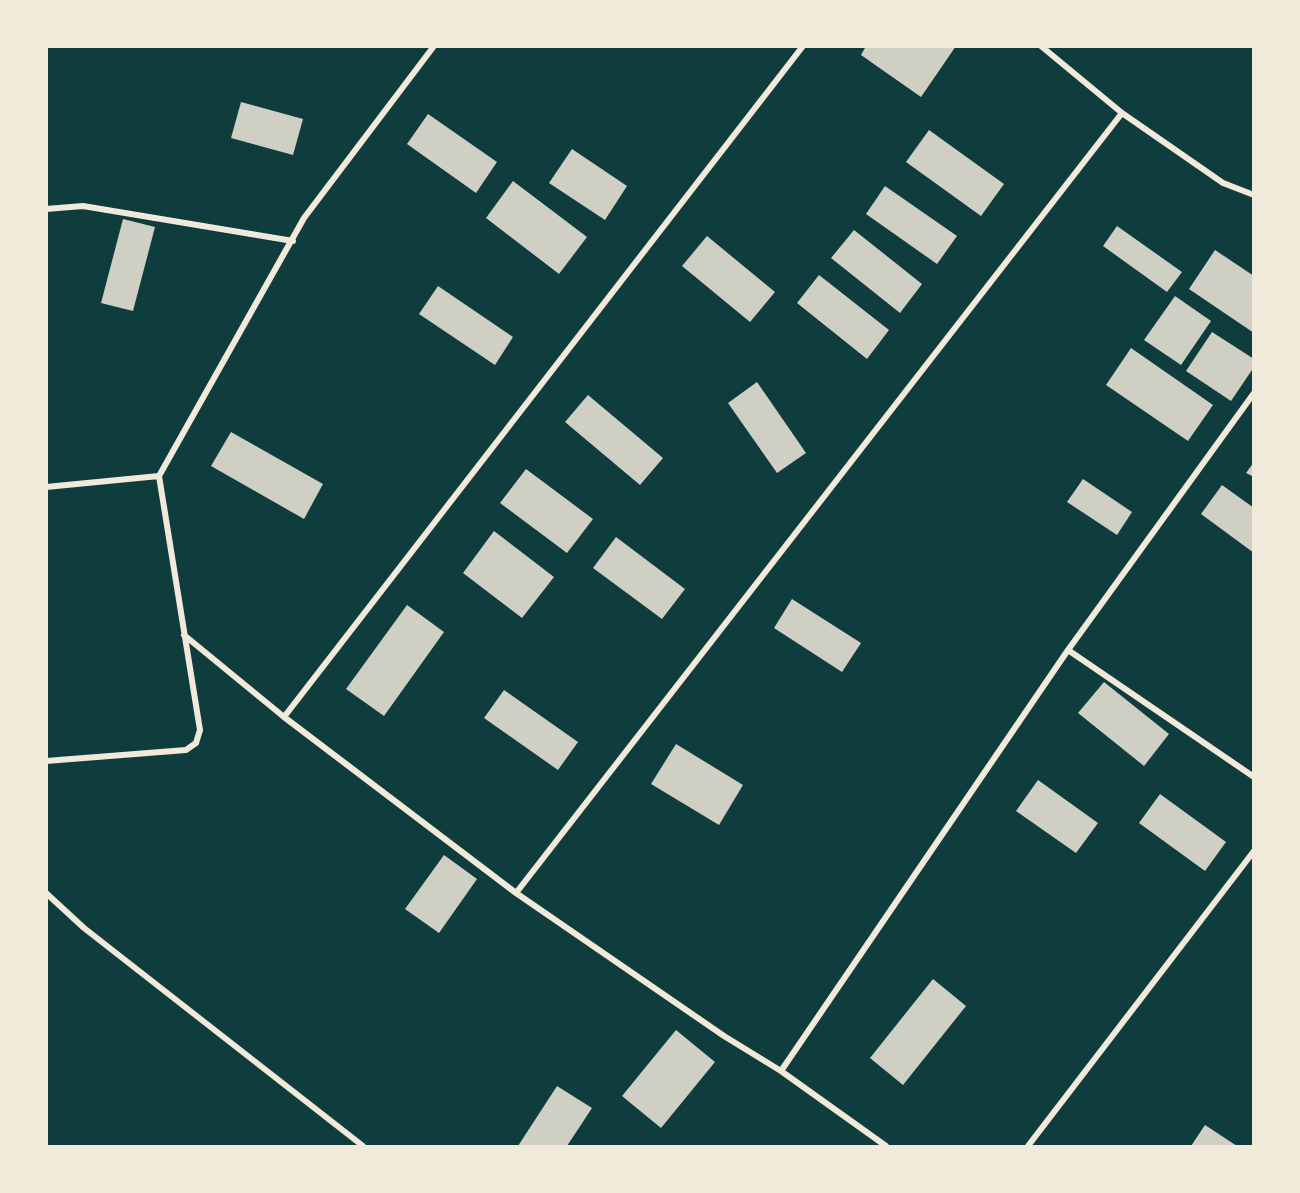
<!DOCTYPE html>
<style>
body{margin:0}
#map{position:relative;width:1300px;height:1193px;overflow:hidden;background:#0f3d3e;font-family:"Public Sans",sans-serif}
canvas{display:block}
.frame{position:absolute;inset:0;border:48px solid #f1e9da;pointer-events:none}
</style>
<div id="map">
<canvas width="1300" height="1193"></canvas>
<div class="frame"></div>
</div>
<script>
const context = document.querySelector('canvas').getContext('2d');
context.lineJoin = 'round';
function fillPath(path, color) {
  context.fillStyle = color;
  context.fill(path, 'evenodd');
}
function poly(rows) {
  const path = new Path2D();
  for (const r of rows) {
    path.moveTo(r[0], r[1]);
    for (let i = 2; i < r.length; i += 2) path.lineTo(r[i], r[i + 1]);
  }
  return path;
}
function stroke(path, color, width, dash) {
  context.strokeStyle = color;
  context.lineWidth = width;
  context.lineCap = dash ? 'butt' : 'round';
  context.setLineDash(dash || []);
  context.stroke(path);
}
const building = poly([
 [866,46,956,46,921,97,861,55],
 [241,102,303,119,293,155,231,138],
 [428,114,497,162,476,193,407,144],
 [929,130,1004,184,981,216,906,162],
 [572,149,627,186,605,220,549,183],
 [513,181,587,237,559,274,486,218],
 [885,186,957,236,937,264,866,214],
 [123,219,155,227,133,311,101,303],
 [1117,226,1182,272,1167,292,1103,246],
 [854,230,922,284,900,313,831,258],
 [707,236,775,292,750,322,682,266],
 [1215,250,1254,276,1254,333,1189,289],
 [819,275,889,330,867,359,797,303],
 [438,286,513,337,495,365,419,314],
 [1175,296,1211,321,1181,365,1144,340],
 [1212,332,1254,359,1254,367,1231,401,1186,371],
 [1131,348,1213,405,1188,441,1106,385],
 [757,382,806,453,777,473,728,403],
 [588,395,663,458,640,485,565,422],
 [231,432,323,484,304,519,211,466],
 [1254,462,1254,477,1246,473],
 [526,469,593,519,567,553,500,503],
 [1083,479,1132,512,1117,535,1067,502],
 [1222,485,1254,508,1254,553,1201,514],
 [494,531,554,577,522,618,463,573],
 [616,537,685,589,662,619,593,568],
 [792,599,861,643,842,672,774,628],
 [407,605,444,632,384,716,346,689],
 [1104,682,1169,734,1144,766,1078,713],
 [504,690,578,742,558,770,484,718],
 [676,744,743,785,719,825,651,784],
 [1038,780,1098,823,1076,853,1016,811],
 [1160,794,1226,842,1205,871,1139,823],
 [444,855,477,879,439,933,405,909],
 [933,979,966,1006,903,1085,870,1058],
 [676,1030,715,1062,661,1128,622,1096],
 [557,1086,592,1108,567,1146,518,1146],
 [1205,1125,1237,1146,1191,1146]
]);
const minor = poly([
 [1041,46,1122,113,1223,183,1254,195],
 [46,209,83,206,293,241],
 [46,487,159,476,304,218,434,46],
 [184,635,284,717,803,46],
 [1068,650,1254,777],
 [284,717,516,893,724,1036,781,1071,1068,650,1254,393],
 [46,761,186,750,196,743,200,730,159,476],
 [46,893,84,928,363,1146],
 [516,893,1122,113],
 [781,1071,886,1146],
 [1028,1146,1254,851]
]);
fillPath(building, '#cfcfc3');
stroke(minor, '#f1e9da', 6);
</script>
